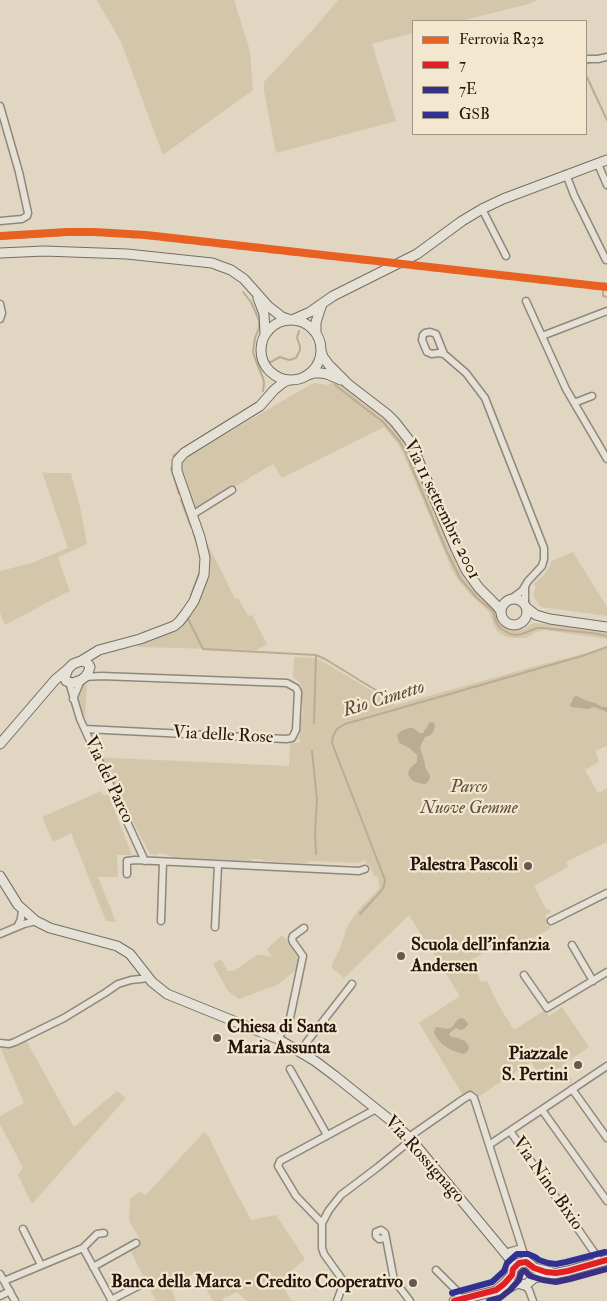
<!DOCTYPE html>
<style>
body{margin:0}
#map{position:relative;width:607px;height:1301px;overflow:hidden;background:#e0d6c2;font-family:"IM FELL Double Pica",serif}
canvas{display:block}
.legend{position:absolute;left:412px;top:20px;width:175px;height:115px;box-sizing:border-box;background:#f3e8cf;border:1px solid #a09482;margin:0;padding:6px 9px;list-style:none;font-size:15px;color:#24150f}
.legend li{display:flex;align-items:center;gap:10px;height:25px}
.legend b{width:25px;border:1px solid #a09482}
</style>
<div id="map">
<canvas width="607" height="1301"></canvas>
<ul class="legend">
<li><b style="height:6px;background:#e86121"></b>Ferrovia R232</li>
<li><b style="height:6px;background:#e31e24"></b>7</li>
<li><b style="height:6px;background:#393185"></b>7E</li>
<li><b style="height:6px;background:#303192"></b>GSB</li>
</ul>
</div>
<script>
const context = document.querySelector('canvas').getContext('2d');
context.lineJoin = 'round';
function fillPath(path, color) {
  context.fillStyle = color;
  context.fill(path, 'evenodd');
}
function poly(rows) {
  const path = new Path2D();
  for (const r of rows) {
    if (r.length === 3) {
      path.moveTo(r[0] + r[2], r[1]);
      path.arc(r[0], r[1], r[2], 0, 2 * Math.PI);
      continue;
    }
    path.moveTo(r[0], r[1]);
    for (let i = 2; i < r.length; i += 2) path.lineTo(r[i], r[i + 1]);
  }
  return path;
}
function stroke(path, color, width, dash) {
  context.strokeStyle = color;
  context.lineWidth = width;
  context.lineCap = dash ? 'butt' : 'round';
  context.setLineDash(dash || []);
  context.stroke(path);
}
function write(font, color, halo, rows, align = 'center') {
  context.font = font + ' "IM FELL Double Pica",serif';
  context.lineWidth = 4.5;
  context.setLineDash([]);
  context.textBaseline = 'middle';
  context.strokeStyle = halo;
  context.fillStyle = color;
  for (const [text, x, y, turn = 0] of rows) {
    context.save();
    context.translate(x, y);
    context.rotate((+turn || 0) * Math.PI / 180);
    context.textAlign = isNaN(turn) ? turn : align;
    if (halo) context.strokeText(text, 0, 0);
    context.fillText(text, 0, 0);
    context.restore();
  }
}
const green = poly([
 [97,0,234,0,250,51,253,90,163,155,121,42],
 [338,0,538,0,528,4,461,21,413,21,413,33,372,44,396,121,276,153,264,91,264,82,311,32],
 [335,381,344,386,385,418,392,425,406,443,460,566,473,588,494,608,502,624,505,627,514,630,524,629,531,624,535,623,595,629,607,632,607,639,544,630,538,631,526,638,511,638,504,636,497,631,493,624,490,613,469,593,458,580,452,570,403,453,397,443,384,427,282,478,273,464,194,511,180,470,183,461,187,457,308,386,315,383,328,385],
 [42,472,48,473,71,473,80,507,87,544,58,557,70,592,67,592,5,625,0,613,0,571,32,563,68,548],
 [203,534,235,599,238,598,248,616,252,615,267,644,256,650,138,647,138,642,149,639,185,613,204,572],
 [573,552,607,607,607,616,541,607,538,604,533,594,536,587,534,586,535,583,544,575,550,566,551,561],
 [607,648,607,746,595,751,599,762,585,770,598,793,607,788,607,842,566,862,568,867,534,886,546,909,550,910,551,912,545,915,548,921,546,922,547,926,550,925,551,928,505,955,498,945,471,960,481,982,487,981,499,1006,514,1030,545,1010,549,1016,562,1007,589,1047,562,1065,572,1080,571,1081,572,1083,571,1084,560,1067,542,1078,531,1062,478,1097,475,1092,464,1097,419,1023,460,996,409,915,344,978,331,967,340,948,348,925,359,909,380,888,377,876,374,876,369,865,366,863,365,860,362,861,358,863,310,861,306,863,264,861,261,859,253,859,251,861,171,857,166,854,159,853,157,855,150,854,99,757,113,758,289,766,290,743,300,743,300,739,298,739,300,734,301,718,303,716,303,708,302,705,302,689,300,683,293,677,294,657,316,658,322,661,396,705,536,666],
 [87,683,85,716,86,719,79,705,78,698,81,688],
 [101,791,104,796,108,794,132,855,117,855,118,877,98,877,116,922,106,921,71,833,53,842,42,817],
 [282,935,301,956,297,969,277,985,239,999,228,991,213,964,221,959,228,971,234,971,257,955,262,955,272,957,267,949],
 [26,1040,74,1127,117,1091,126,1098,32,1204,18,1175,23,1168,0,1124,0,1116,24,1103,0,1047],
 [204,1132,209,1137,229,1179,251,1220,276,1215,305,1259,279,1281,292,1301,247,1301,237,1292,222,1299,224,1301,213,1301,196,1272,170,1287,176,1301,156,1301,129,1248,140,1239,129,1221,130,1199,141,1191,145,1196]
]);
const water = poly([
 [577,696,587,701,595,703,602,707,607,707,607,712,594,707,588,709,571,707,570,705,574,697],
 [430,722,434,723,435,726,434,730,431,735,425,737,420,747,425,764,425,767,430,776,429,780,426,784,423,784,413,781,410,778,408,774,410,768,417,762,417,755,408,747,399,743,397,735,401,731,409,728,413,728,420,733,423,733],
 [461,1018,464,1019,467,1022,468,1025,465,1028,461,1030,456,1028,453,1030,449,1034,451,1037,458,1038,465,1041,468,1045,469,1048,467,1052,463,1054,451,1050,442,1044,436,1037,434,1033,435,1029,437,1027,448,1029,452,1027,458,1019]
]);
const stream = poly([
 [586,64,593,61],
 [586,75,607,120],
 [607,284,603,283,603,296,607,297],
 [243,292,251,302,259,320,259,328,255,338,253,352,256,361,263,378,264,383,263,391],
 [267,364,280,357,289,360,296,358,300,350,300,346,297,338,299,331],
 [335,385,383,422,400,442,405,451,447,552,460,578,477,598,493,611,496,622,500,628,510,634,517,635,522,634,537,628,543,628,592,633,607,636],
 [236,416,256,403],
 [173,456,182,449,232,418],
 [171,468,179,494],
 [181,500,191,527],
 [193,532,197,544],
 [191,595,200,571],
 [190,614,188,619,203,649,316,655,325,659,392,700],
 [314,723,316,655],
 [312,751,317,800,315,833,316,854],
 [360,914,381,891,384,886,385,880,332,743,333,736,337,729,345,724,582,656,607,647]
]);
const street = poly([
 [586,59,598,59,607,57],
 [0,106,19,172,28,213,27,216,22,219,0,221],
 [598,164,607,185],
 [566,174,574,195,606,260],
 [482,209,506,256],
 [526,301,566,389,607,459],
 [0,304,2,313,0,319],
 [542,336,607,311],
 [444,354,438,353,432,354,427,352,422,340,423,335,425,333,430,332,436,334,444,354,466,373,485,398,544,548,544,559,542,566,528,581,522,591,511,599],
 [574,403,592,396],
 [192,515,232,490],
 [525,587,525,604],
 [69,682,80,719,145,861],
 [73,699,81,680],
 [85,729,286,739,292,738,296,730,298,692,296,688,287,683,101,676,85,677],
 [127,874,127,861,135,860,359,871,365,869],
 [161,921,163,862],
 [551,921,607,893],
 [17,927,21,919,22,909],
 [215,927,218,865],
 [0,934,24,924,36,921],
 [572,945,593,981],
 [524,975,547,1008,607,972],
 [278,1039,290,1018,303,956,293,942,292,939,293,936,304,928],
 [0,1043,9,1044,15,1042,64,1018,105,993,118,984,131,980,149,978],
 [302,1052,306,1043,352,984],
 [290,1069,327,1135],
 [572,1089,607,1138],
 [542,1110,607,1201],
 [510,1131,596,1255,598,1263],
 [409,1137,462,1100,470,1095,474,1098,524,1254,530,1264],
 [489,1145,607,1066],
 [322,1223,296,1196,278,1166,280,1161,376,1109],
 [23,1229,41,1265],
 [386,1238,379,1239,376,1236,376,1232,381,1230,385,1233,386,1238,394,1280,410,1301],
 [83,1248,97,1234,104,1233],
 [505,1253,522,1248],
 [93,1267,136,1243],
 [436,1270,457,1291,459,1299],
 [0,1274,15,1301],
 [4,1281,83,1248,112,1301],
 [524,1285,529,1290,533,1301],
 [0,1296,10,1291],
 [111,1300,144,1283],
 [337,1301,344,1282,324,1254,322,1248,322,1223,329,1210,341,1195,378,1167,411,1140]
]);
const secondary = poly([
 [0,253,44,251,127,254,212,263,231,270,244,279,268,306,282,317,288,319],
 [258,298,264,314,265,333],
 [294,319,310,312,333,296,417,254,462,221,482,209,503,199,607,160],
 [291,350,30],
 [316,333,316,322,322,304],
 [321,351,323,357,329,365,348,384,387,414,395,422,409,440,414,450,456,549,466,570,479,588,498,607,501,612],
 [308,375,314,373,321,373,327,374,341,380],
 [514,612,13],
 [527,608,536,615,550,619,607,627],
 [81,661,99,650,140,639,174,626,179,622,186,613,194,601,204,575,205,558,200,537,177,471,177,461,184,453,260,406,274,390,284,382,289,380],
 [81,661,86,662,89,665,90,667,88,673,85,677,81,680,73,683,69,682,66,681,65,677,68,669,73,664,81,661],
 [0,744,55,680,68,669],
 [0,876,18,905,36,921,50,928,117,946,130,954,152,982,167,994,278,1039,315,1061,335,1076,390,1120,409,1137,510,1259,513,1269],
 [498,1289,504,1284,512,1275,513,1269,519,1263,526,1262,530,1264,534,1268,551,1272],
 [454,1301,508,1288,518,1283,524,1285,527,1284,534,1278,568,1271,607,1260]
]);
const rail = poly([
 [0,239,67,235,94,235,145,238,607,290]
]);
const bus1 = poly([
 [454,1301,496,1290,504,1284,512,1275,513,1269,519,1263,526,1262,534,1268,546,1272,556,1273,568,1271,607,1260]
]);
const bus2 = poly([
 [489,1301,500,1298,510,1290,519,1280,521,1273,523,1271,525,1271,530,1276,543,1280,556,1282,570,1279,607,1269]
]);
const bus3 = poly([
 [452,1293,492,1282,504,1271,507,1263,517,1254,528,1254,535,1257,539,1260,548,1263,556,1264,566,1262,605,1252]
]);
const rail1 = poly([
 [0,236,67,232,94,232,146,235,607,287]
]);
const markers = [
 [528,866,5,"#66594e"],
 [401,956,5,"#66594e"],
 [217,1038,5,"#66594e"],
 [578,1065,5,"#66594e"],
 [413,1283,5,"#66594e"]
];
const streetNames = [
 ["Via 11 settembre 2001",441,510,64],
 ["Via delle Rose",223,736,3],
 ["Via del Parco",108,780,65],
 ["Via Rossignago",424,1160,48],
 ["Via Nino Bixio",547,1184,55]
];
const parkNames = [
 ["Parco",469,788],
 ["Nuove Gemme",469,809]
];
const poiNames = [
 ["Palestra Pascoli",518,866],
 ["Scuola dell'infanzia",411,946,"left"],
 ["Andersen",411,967,"left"],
 ["Chiesa di Santa",227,1028,"left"],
 ["Maria Assunta",227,1049,"left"],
 ["Piazzale",568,1055],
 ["S. Pertini",568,1076],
 ["Banca della Marca - Credito Cooperativo",403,1283]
];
const waterNames = [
 ["Rio Cimetto",384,700,-17]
];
fillPath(green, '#d4c6ab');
fillPath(water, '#baab92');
stroke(stream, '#baab92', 2);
stroke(street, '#8f877c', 9);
stroke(secondary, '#756e63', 11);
stroke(street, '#e6e1d7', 6);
stroke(secondary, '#e6e1d7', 9);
stroke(rail, '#a19c94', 2, [9, 9]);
stroke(bus1, '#e31e24', 6);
stroke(bus2, '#393185', 6);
stroke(bus3, '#303192', 6);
stroke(rail1, '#e86121', 8);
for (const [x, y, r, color] of markers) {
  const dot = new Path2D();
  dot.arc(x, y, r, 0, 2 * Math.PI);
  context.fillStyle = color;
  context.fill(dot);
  stroke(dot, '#f3e8cf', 2);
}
write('18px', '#24150f', '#f3e8cf', streetNames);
write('italic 18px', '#5e4e3f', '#f3e8cf', parkNames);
write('bold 18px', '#24150f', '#f3e8cf', poiNames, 'right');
write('italic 19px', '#59493b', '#f3e8cf', waterNames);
</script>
